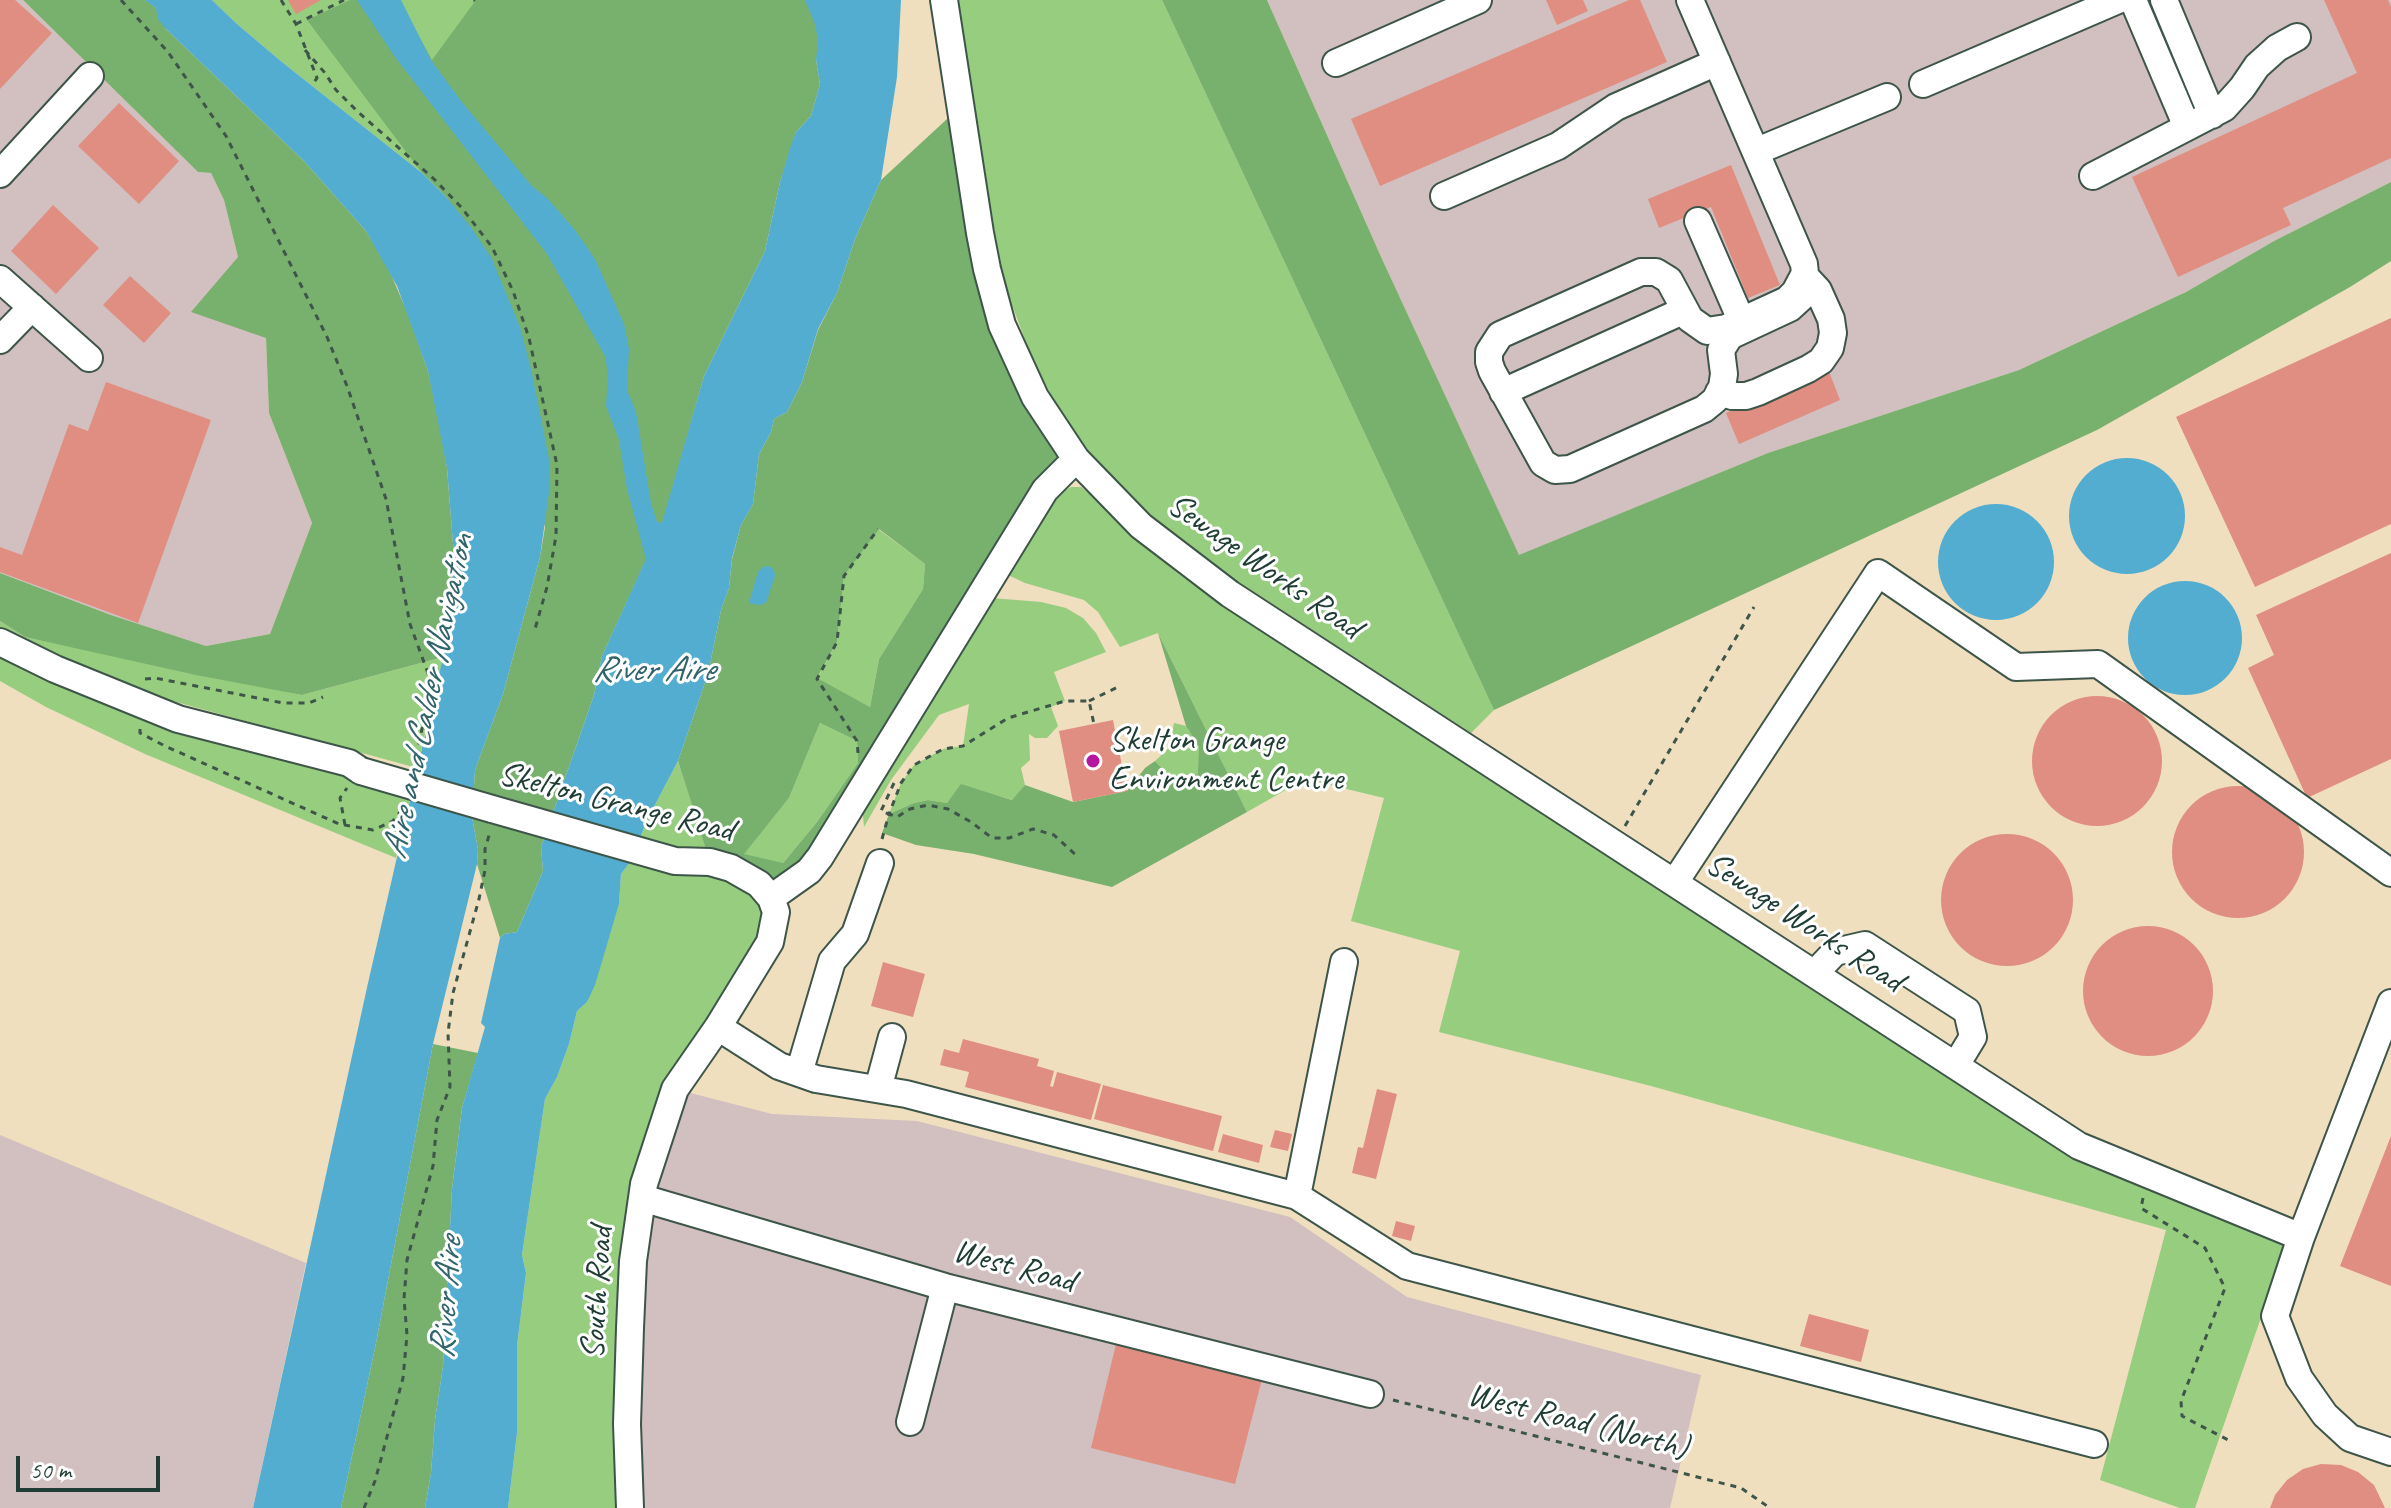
<!DOCTYPE html>
<style>
body{margin:0}
#map{position:relative;width:2391px;height:1508px;overflow:hidden;background:#f0dfbe;font-family:Caveat,sans-serif}
canvas{display:block}
.scale{position:absolute;left:16px;top:1456px;width:144px;height:36px;box-sizing:border-box;border:4px solid #1f3d34;border-top:0;padding-left:10px;font-size:24px;line-height:28px;white-space:nowrap;color:#1f3d34;-webkit-text-stroke:6px #fff;paint-order:stroke}
</style>
<div id="map">
<canvas width="2391" height="1508"></canvas>
<div class="scale">50 m</div>
</div>
<script>
const context = document.querySelector('canvas').getContext('2d');
context.lineJoin = 'round';
function fillPath(path, color) {
  context.fillStyle = color;
  context.fill(path, 'evenodd');
}
function poly(rows) {
  const path = new Path2D();
  for (const r of rows) {
    if (r.length === 3) {
      path.moveTo(r[0] + r[2], r[1]);
      path.arc(r[0], r[1], r[2], 0, 2 * Math.PI);
      continue;
    }
    path.moveTo(r[0], r[1]);
    for (let i = 2; i < r.length; i += 2) path.lineTo(r[i], r[i + 1]);
  }
  return path;
}
function stroke(path, color, width, dash) {
  context.strokeStyle = color;
  context.lineWidth = width;
  context.lineCap = dash ? 'butt' : 'round';
  context.setLineDash(dash || []);
  context.stroke(path);
}
function write(font, color, halo, rows, align = 'center') {
  context.font = font + ' Caveat,sans-serif';
  context.lineWidth = 6;
  context.setLineDash([]);
  context.textBaseline = 'middle';
  context.strokeStyle = halo;
  context.fillStyle = color;
  for (const [text, x, y, turn = 0] of rows) {
    context.save();
    context.translate(x, y);
    context.rotate((+turn || 0) * Math.PI / 180);
    context.textAlign = isNaN(turn) ? turn : align;
    if (halo) context.strokeText(text, 0, 0);
    context.fillText(text, 0, 0);
    context.restore();
  }
}
const industrial = poly([
 [0,0,23,0,198,172,211,173,224,200,238,257,266,338,269,413,312,523,270,634,206,646,111,615,0,573],
 [1267,0,2391,0,2391,182,2274,241,2186,292,2019,370,1768,453,1519,556,1382,259],
 [675,1089,772,1114,917,1121,1290,1217,1407,1297,1701,1375,1670,1508,619,1508,617,1328],
 [0,1135,306,1263,253,1508,0,1508]
]);
const green = poly([
 [212,0,640,0,441,171,422,173,282,62,237,24],
 [955,0,1162,0,1494,710,1471,733,1208,562,1155,521,1106,476,1066,422,1034,364,1011,302,993,237],
 [1071,487,1081,487,1097,500,1137,541,1184,578,2031,1132,2092,1163,2281,1239,2284,1251,2282,1257,2195,1508,2180,1508,2100,1480,2166,1230,1651,1086,1439,1032,1460,951,1351,921,1384,798,1305,779,1247,812,1158,633,1120,647,1098,612,1084,600,1025,583,1008,575,1060,493],
 [878,529,925,564,923,589,879,659,870,707,817,679,837,642,844,576],
 [992,598,1041,602,1066,608,1083,618,1096,633,1106,652,1054,672,1065,701,1051,707,1058,726,1047,738,1035,738,1029,734,1030,760,1021,768,1025,785,1013,800,962,785,947,803,928,800,914,803,889,814,901,783,914,765,943,749,963,746,969,704,939,715,891,780,864,827,862,804],
 [0,621,25,637,302,695,443,657,417,768,125,688,0,630],
 [0,655,43,678,144,721,411,795,396,858,145,754,46,707,0,681],
 [820,723,857,741,858,763,817,822,782,864,743,854,789,798],
 [1174,723,1186,726,1199,747,1199,774,1173,780,1155,761,1170,747],
 [678,761,710,861,776,912,718,1027,644,1184,630,1508,508,1508,517,1433,517,1346,526,1273,522,1255,545,1099,557,1077,569,1044,577,1011,587,1002,619,904,621,874,633,858,646,822]
]);
const forest = poly([
 [23,0,145,0,149,2,156,8,166,29,304,161,366,231,387,265,408,314,428,371,441,429,447,468,454,556,451,604,443,657,302,695,196,675,25,637,0,621,0,573,111,615,206,646,270,634,312,523,269,413,266,338,191,312,238,257,224,200,211,173,198,172],
 [350,0,361,0,410,20,432,60,476,0,836,0,816,60,820,84,811,116,796,132,780,182,765,251,704,376,663,523,602,656,594,695,541,847,543,871,517,932,504,934,500,938,477,864,478,850,472,817,475,770,503,694,540,557,545,527,447,198,422,173,307,20],
 [1162,0,1267,0,1382,259,1519,555,1768,453,2019,370,2186,292,2274,241,2391,182,2391,261,2350,287,2097,430,1494,710],
 [960,107,987,269,1076,459,788,888,710,862,678,761,708,674,721,610,729,588,732,559,741,525,753,504,759,454,771,432,774,419,787,412,802,382,818,330,837,293,855,239,881,180],
 [879,529,925,564,923,589,879,659,870,707,817,678,837,642,844,576],
 [820,723,857,741,858,763,817,822,783,863,744,854,789,798],
 [1158,633,1247,812,1112,887,974,854,916,845,882,833,889,814,914,803,928,800,947,803,961,784,1012,800,1025,785,1073,802,1127,791,1145,768,1155,761,1173,780,1198,774,1199,747,1186,726],
 [433,1044,478,1053,462,1108,452,1189,443,1366,435,1420,431,1473,425,1508,341,1508,376,1343]
]);
const water = poly([
 [145,0,212,0,237,24,282,62,422,173,447,198,470,226,491,257,520,327,531,369,549,459,549,493,540,557,503,694,475,770,472,817,478,850,477,864,433,1044,376,1343,341,1508,253,1508,368,983,443,657,451,604,454,556,447,468,428,371,397,286,366,231,304,161,166,29,158,19,156,8],
 [357,0,401,0,431,60,461,101,531,185,547,198,575,230,595,259,624,324,629,349,627,390,636,412,651,503,657,522,662,523,704,376,765,251,780,182,791,145,796,132,811,116,820,84,816,60,818,41,815,24,805,0,901,0,897,77,881,180,855,239,837,293,818,329,802,382,787,412,774,419,771,432,759,454,753,504,741,525,732,558,729,588,721,610,708,674,678,761,646,822,633,858,621,874,619,904,595,985,587,1002,577,1011,569,1044,557,1077,545,1099,522,1255,526,1273,517,1346,517,1433,508,1508,425,1508,431,1473,435,1420,443,1366,452,1189,462,1108,485,1027,481,1023,500,938,504,934,517,932,543,871,541,847,594,695,602,656,646,559,627,489,619,440,606,406,608,375,605,356,547,254,395,57],
 [2127,516,58],
 [1996,562,58],
 [769,566,774,570,775,576,766,603,759,605,749,603,758,572,763,567],
 [2185,638,57]
]);
const building = poly([
 [0,0,15,0,52,33,0,89],
 [288,0,321,0,296,14],
 [1546,0,1583,0,1588,11,1557,25],
 [1629,0,1640,0,1667,62,1380,186,1351,119],
 [2324,0,2388,0,2391,7,2391,158,2283,208,2291,225,2178,277,2132,177,2357,73],
 [119,103,179,161,139,204,78,146],
 [1731,165,1780,285,1748,298,1711,207,1659,228,1648,199],
 [53,205,99,248,56,294,11,251],
 [130,276,171,313,144,343,103,305],
 [2391,318,2391,524,2255,587,2176,417],
 [1828,369,1840,400,1739,444,1726,413],
 [106,382,211,420,138,623,0,572,0,547,22,555,69,424,88,431],
 [2391,553,2391,759,2307,798,2248,668,2274,655,2256,615],
 [2097,761,65],
 [1113,720,1127,791,1073,802,1059,731],
 [2238,852,66],
 [2007,900,66],
 [2148,991,65],
 [883,962,925,974,913,1017,871,1006],
 [963,1039,1039,1059,1037,1066,1054,1071,1050,1086,1053,1087,1057,1072,1101,1084,1091,1120,965,1087,969,1072,940,1065,944,1049,959,1053],
 [1103,1085,1222,1116,1213,1151,1094,1119],
 [1377,1089,1397,1094,1376,1179,1352,1173,1358,1147,1363,1148],
 [1275,1130,1292,1134,1288,1151,1270,1147],
 [1223,1134,1263,1145,1259,1163,1218,1152],
 [2391,1136,2391,1286,2340,1266],
 [1396,1221,1415,1226,1411,1241,1392,1236],
 [1809,1314,1869,1330,1861,1362,1800,1346],
 [1116,1344,1262,1379,1235,1484,1091,1448],
 [2321,1464,2341,1465,2358,1472,2374,1485,2385,1508,2270,1508,2275,1495,2287,1480,2303,1469]
]);
const path = poly([
 [121,0,168,52,226,136,327,337,347,386,386,499,410,624,429,676,430,691,415,762],
 [281,0,296,24,317,78,312,85],
 [474,0,475,1],
 [296,24,344,0],
 [305,50,325,73,336,90,357,111,434,179,461,207,492,247,513,291,529,338,557,465,556,536,547,587,535,629],
 [145,679,155,678,283,703,309,703,323,697],
 [1089,701,1120,686],
 [140,729,140,733,165,746,339,824,373,830,393,821,403,808],
 [858,753,857,741,817,679,837,642,844,576,878,529],
 [894,783,881,811,889,814,901,783,914,765,943,749,963,746,1008,718,1065,701,1089,701,1094,724],
 [345,825,340,798,347,788],
 [1625,826,1754,607],
 [882,839,889,814,897,817,910,809,928,805,948,809,971,822,992,838,1009,838,1033,829,1054,835,1078,857],
 [2143,1198,2141,1208,2205,1248,2225,1288,2181,1401,2182,1416,2232,1442],
 [1393,1400,1741,1488,1770,1508],
 [364,1508,375,1481,403,1378,407,1335,404,1299,407,1260,433,1166,437,1120,450,1087,448,1033,453,993,479,899,485,870,485,849,490,832]
]);
const minor = poly([
 [944,0,980,233,987,269,1002,325,1035,397,1076,459,1141,526,1230,594,2079,1146,2301,1237,2275,1316,2299,1378,2325,1415,2350,1438,2391,1452],
 [1690,0,1804,264,1806,283,1802,297,1790,308,1730,336,1721,350,1724,374,1722,387,1715,400,1704,409,1570,469,1555,470,1543,463,1492,371,1489,362,1489,352,1500,335,1641,272,1656,272,1669,280,1690,319,1707,331,1726,328,1787,300,1795,292,1804,275],
 [2133,0,2187,127],
 [2164,0,2212,115],
 [1336,63,1478,0],
 [1923,84,2118,0],
 [1757,151,1887,97],
 [0,174,90,76],
 [2093,176,2224,108,2242,88,2257,66,2277,48,2297,37],
 [1444,196,1558,146,1616,107,1717,62],
 [1698,221,1745,329],
 [0,279,89,358],
 [0,340,32,307],
 [1503,392,1685,310],
 [1719,392,1732,396,1746,396,1758,392,1808,369,1821,361,1830,348,1833,333,1831,319,1818,290,1804,275],
 [0,642,55,669,178,719,349,763,361,771],
 [492,809,675,861,710,862,731,868,759,884,771,898,776,912,770,942,718,1027,675,1089,644,1184,633,1261,630,1328,627,1424,630,1508],
 [1675,882,1878,573,2016,667,2098,664,2391,873],
 [771,898,809,871,820,857,1045,490,1076,459],
 [1815,973,1835,952,1865,945,1967,1011,1973,1037,1956,1065],
 [718,1027,779,1066,816,1079,906,1094,1297,1196,1407,1266,2094,1444],
 [799,1073,832,961,855,934,880,863],
 [878,1089,892,1037],
 [1297,1196,1344,962],
 [642,1198,945,1287,1370,1394],
 [2301,1237,2391,1003],
 [910,1422,945,1287]
]);
const minorBridge = poly([
 [361,771,492,809]
]);
const markers = [
 [1093,761,8,"#b5179e"]
];
const streetNames = [
 ["Sewage Works Road",1264,567,35],
 ["Skelton Grange Road",616,803,14],
 ["Sewage Works Road",1804,923,33],
 ["West Road",1014,1267,15],
 ["South Road",598,1293,-86],
 ["West Road (North)",1578,1422,14]
];
const poiNames = [
 ["Skelton Grange",1109,741],
 ["Environment Centre",1109,780]
];
const waterNames = [
 ["River Aire",653,671],
 ["Aire and Calder Navigation",429,697,-78],
 ["River Aire",447,1298,-86]
];
fillPath(industrial, '#d2bfc0');
fillPath(green, '#96cd7f');
fillPath(forest, '#78b06e');
fillPath(water, '#53add1');
fillPath(building, '#e08e81');
stroke(minor, '#3e5549', 30);
stroke(path, '#3e5549', 3, [6, 6]);
stroke(minor, '#fff', 26);
stroke(minorBridge, '#3e5549', 30, []);
stroke(minorBridge, '#fff', 26);
for (const [x, y, r, color] of markers) {
  const dot = new Path2D();
  dot.arc(x, y, r, 0, 2 * Math.PI);
  context.fillStyle = color;
  context.fill(dot);
  stroke(dot, '#fff', 3);
}
write('34px', '#1f3d34', '#fff', streetNames);
write('34px', '#1f3d34', '#fff', poiNames, 'left');
write('italic 36px', '#31646b', '#fff', waterNames);
</script>
